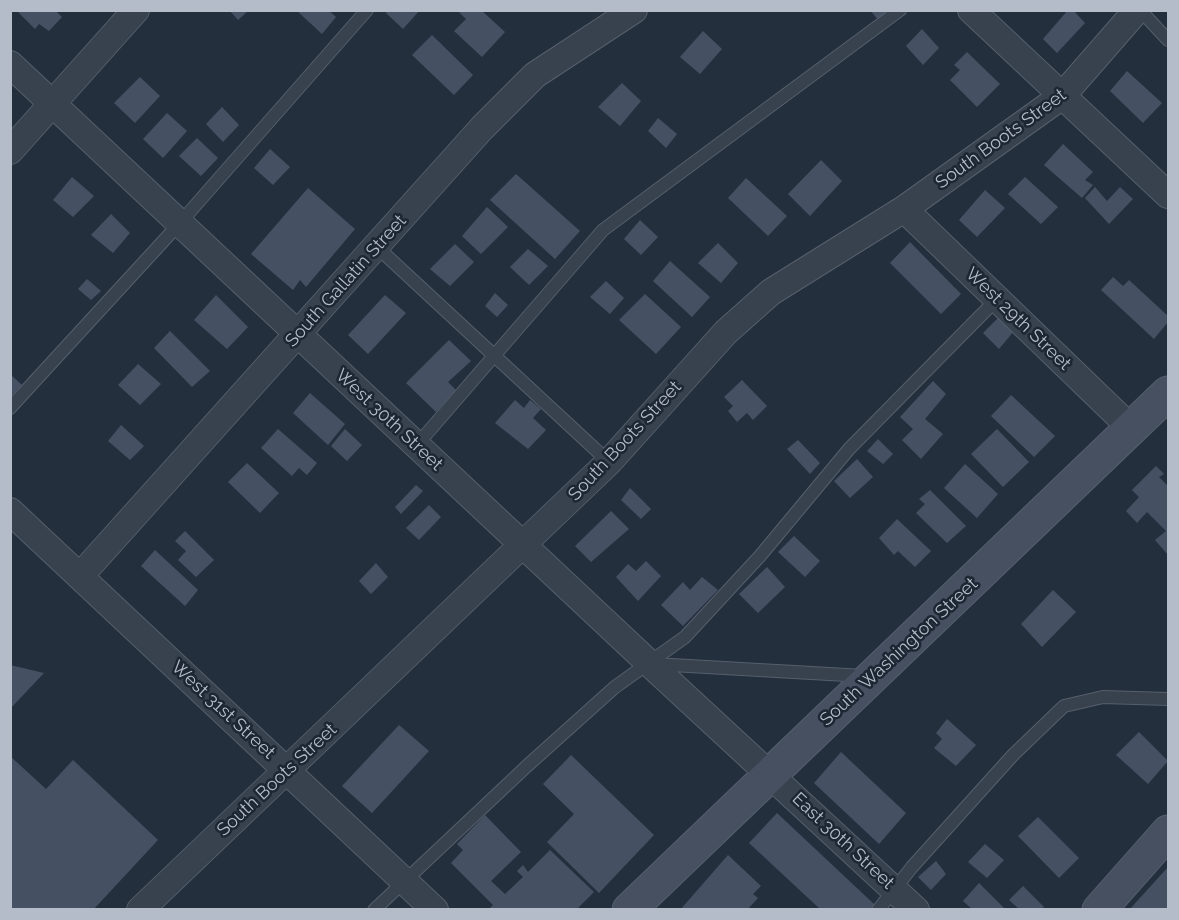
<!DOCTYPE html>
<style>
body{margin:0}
#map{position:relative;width:1179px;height:920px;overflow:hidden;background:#242f3e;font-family:Raleway,sans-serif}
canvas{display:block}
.frame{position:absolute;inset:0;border:12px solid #b4bcc9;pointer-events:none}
</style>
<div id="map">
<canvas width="1179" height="920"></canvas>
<div class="frame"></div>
</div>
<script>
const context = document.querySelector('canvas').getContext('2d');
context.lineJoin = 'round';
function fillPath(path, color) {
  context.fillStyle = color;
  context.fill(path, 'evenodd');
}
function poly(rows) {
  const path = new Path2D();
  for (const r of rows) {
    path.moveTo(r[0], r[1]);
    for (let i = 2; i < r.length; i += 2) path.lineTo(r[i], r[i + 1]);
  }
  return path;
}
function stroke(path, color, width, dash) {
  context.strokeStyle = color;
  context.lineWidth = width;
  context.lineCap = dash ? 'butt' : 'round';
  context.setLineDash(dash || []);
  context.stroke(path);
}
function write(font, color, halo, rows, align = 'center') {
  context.font = font + ' Raleway,sans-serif';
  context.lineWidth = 5;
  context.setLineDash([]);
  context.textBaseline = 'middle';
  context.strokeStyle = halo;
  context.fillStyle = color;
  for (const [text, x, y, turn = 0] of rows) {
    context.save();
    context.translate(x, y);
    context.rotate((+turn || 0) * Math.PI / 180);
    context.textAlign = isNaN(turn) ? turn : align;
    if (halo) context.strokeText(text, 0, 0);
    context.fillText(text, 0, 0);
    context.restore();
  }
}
const building = poly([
 [16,10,55,10,62,17,49,31,39,24,35,29],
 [229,10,249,10,238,20],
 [296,10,328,10,336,17,322,34],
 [388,10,420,10,403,29,386,13],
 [457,10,481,10,505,32,482,57,454,31,466,19],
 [870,10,890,10,879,21],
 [1068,10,1073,10,1085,23,1057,53,1043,39],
 [922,29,939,48,923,65,906,46],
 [703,31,722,49,700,74,680,57],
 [432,35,473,75,454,95,412,55],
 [967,52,1000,84,977,107,950,80,960,70,954,65],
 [1127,71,1162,103,1143,123,1110,91],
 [140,77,160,96,135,123,114,103],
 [622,83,641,101,620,126,598,107],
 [222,107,239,125,223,142,206,124],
 [167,113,187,131,163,158,143,139],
 [658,118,677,134,666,148,648,131],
 [197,138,218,158,201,176,179,156],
 [1063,144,1093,172,1085,180,1093,185,1082,198,1044,165],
 [270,149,290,167,273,185,254,168],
 [821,160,842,181,810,216,788,194],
 [516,174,580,231,555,259,490,200],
 [72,177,94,196,73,217,53,200],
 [1025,177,1058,207,1041,224,1008,194],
 [746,178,787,216,768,236,728,198],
 [1095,187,1107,201,1120,187,1133,199,1109,224,1085,198],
 [308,188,355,229,306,287,300,280,293,290,251,254],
 [985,190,1005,208,977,237,959,220],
 [487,207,508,227,481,254,462,236],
 [111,214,130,233,113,253,91,235],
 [640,220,658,237,641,255,624,239],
 [910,242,961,294,941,314,890,263],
 [718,243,738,263,721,283,698,263],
 [455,244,474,262,450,286,430,269],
 [528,249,548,266,529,285,510,267],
 [670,261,710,297,692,317,653,281],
 [1113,277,1123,286,1129,280,1168,316,1168,322,1154,339,1101,290],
 [87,279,101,291,91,300,78,289],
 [606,281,624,298,610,314,590,297],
 [495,293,508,305,497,317,485,306],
 [645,294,681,327,656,354,619,320],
 [216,295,248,327,227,349,194,320],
 [385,295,406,313,368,354,348,335],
 [999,317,1014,331,999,349,983,333],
 [170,331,210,371,192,387,154,348],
 [449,340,471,361,448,382,456,390,436,412,406,383],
 [138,364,161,384,140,405,118,385],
 [10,374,22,385,10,397],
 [742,380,767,406,753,420,747,413,737,422,728,411,733,406,724,397],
 [933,381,946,394,925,419,943,434,921,459,902,440,913,429,900,417],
 [310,393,345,424,328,445,293,413],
 [1011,395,1055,436,1034,457,991,416],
 [515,400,524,408,530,400,541,409,533,418,546,430,528,449,495,423],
 [121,425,144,446,130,460,108,441],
 [278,429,317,463,307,475,299,468,292,476,261,448],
 [345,429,362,445,347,461,331,446],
 [997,429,1029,462,1003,487,971,454],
 [878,439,893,454,883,464,867,451],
 [798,440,820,463,810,474,787,449],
 [857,459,873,477,850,498,834,481],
 [247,463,279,493,260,513,228,482],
 [965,464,998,494,977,518,944,488],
 [1156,466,1164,474,1159,477,1168,486,1168,555,1155,540,1166,531,1147,512,1137,523,1126,511,1139,497,1132,490],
 [416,485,423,491,401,514,395,507],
 [630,488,651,509,641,519,621,500],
 [930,490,966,526,947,543,916,513,925,504,919,499],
 [429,505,441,517,419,540,406,528],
 [611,511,629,529,591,562,575,546],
 [897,519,931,551,915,567,898,551,894,555,879,538],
 [185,531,214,560,196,577,178,560,186,551,175,541],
 [794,536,820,561,805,577,778,552],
 [155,550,198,590,185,606,141,566],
 [646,561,661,576,638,601,616,577,628,564,636,571],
 [376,563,388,577,371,594,359,581],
 [767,567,785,587,758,613,739,594],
 [702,577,718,590,683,626,661,605,683,582,690,590],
 [1053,590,1076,612,1042,647,1021,624],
 [10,665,44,673,10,709],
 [947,719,976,745,956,766,934,748,942,739,936,733],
 [399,725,429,751,372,813,342,786],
 [1139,732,1168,761,1148,784,1116,755],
 [841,752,906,813,879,844,814,783],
 [571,755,654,835,599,893,547,842,574,814,543,784],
 [10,756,46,789,73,760,158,840,93,910,10,910],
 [777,813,875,905,870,910,821,910,749,843],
 [485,815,521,852,491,881,505,894,523,877,517,871,523,865,528,872,550,850,594,892,576,910,488,910,493,905,451,863,463,850,457,844],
 [1038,817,1079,858,1059,878,1018,836],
 [985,844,1004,860,987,878,968,862],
 [728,855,761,886,753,894,758,898,747,910,680,910],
 [936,861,946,874,931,890,918,877],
 [1168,867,1168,910,1129,910],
 [979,883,1006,910,973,910,963,901],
 [1023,886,1044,907,1041,910,1020,910,1009,900]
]);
const lane = poly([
 [1140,10,1168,40],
 [377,247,609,462],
 [10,408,179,224,367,10],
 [416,446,603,230,900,10],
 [654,664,864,676],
 [374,910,528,765,615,687,685,637,760,556,849,449,997,299],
 [878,910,912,867,1013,755,1064,706,1103,697,1168,699]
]);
const street = poly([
 [971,10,1168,195],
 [10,64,650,664,916,910],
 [10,151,136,10],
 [904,209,1132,429],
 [10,511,435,910],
 [80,576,482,128,535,75,634,10],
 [140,910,609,462,726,332,771,292,904,209,1062,96,1137,10]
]);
const secondary = poly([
 [629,910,1168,393],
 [1099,910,1168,832]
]);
const streetNames = [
 ["South Boots Street",1001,139,-36],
 ["South Gallatin Street",346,281,-48],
 ["West 29th Street",1018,319,44],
 ["West 30th Street",389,420,43],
 ["South Boots Street",625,441,-47],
 ["South Washington Street",899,652,-43],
 ["West 31st Street",223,710,43],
 ["South Boots Street",277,780,-43],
 ["East 30th Street",843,841,43]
];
fillPath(building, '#455162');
stroke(lane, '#565f6c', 14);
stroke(street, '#565f6c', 28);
stroke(secondary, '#565f6c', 35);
stroke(lane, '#38414e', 12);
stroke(street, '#38414e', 26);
stroke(secondary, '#465061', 33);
write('18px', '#b4bcc9', '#1d2633', streetNames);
</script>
